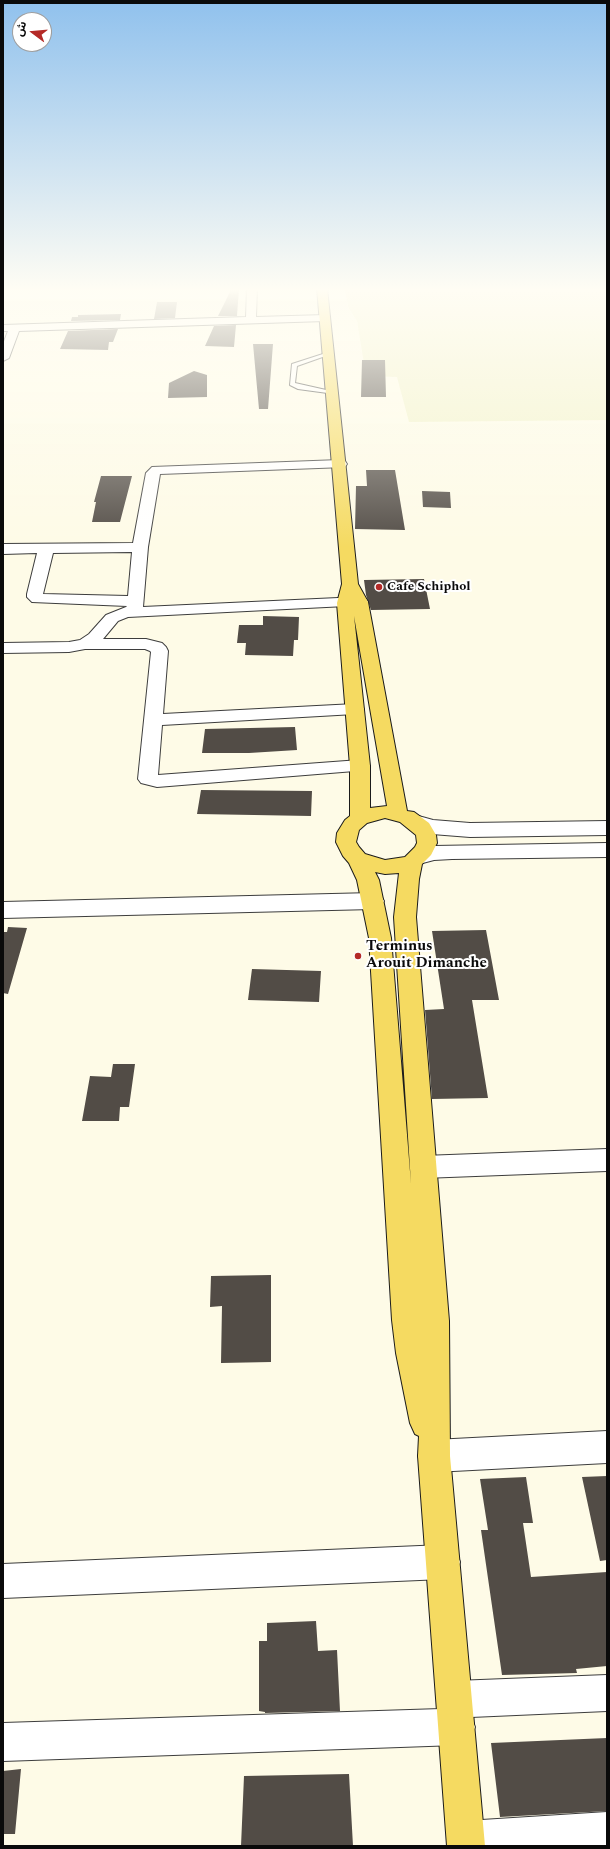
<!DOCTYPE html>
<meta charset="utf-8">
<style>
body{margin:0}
#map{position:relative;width:610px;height:1849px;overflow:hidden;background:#fefbe7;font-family:Spectral,"Noto Sans Arabic",serif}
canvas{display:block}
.frame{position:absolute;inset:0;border:4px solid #0a0a0a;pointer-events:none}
.north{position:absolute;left:12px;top:12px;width:40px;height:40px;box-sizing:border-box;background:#fff;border:1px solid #9d9d9d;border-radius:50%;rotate:286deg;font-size:11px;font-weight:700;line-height:16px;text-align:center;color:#0a0a0a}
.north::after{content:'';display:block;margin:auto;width:14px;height:18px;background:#b42a27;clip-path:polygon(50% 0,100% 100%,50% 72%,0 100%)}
</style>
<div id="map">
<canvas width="610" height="1849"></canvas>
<div class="frame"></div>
<div class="north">ش</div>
</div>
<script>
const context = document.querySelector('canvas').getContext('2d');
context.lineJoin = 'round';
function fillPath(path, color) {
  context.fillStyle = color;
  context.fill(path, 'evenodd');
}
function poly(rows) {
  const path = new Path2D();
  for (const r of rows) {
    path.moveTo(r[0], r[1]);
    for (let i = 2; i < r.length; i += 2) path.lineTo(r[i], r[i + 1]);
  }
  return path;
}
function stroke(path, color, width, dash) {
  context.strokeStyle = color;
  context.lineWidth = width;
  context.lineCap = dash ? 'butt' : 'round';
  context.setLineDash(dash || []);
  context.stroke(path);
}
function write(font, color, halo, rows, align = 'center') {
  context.font = font + ' Spectral,serif';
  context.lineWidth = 4;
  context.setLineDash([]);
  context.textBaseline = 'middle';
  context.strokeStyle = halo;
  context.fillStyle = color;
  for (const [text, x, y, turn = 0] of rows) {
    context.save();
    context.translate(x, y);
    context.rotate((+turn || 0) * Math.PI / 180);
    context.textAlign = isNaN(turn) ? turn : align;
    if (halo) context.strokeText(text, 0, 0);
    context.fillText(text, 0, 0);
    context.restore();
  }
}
const farmland = poly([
 [345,288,607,288,607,420,409,422,397,377,366,376,357,321,348,307]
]);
const building = poly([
 [232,288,239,288,237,316,218,316],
 [157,302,177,302,175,318,154,319],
 [121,314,120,320,71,321,72,317,78,317,78,315],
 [236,325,234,347,205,346,214,326],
 [118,329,113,342,109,342,108,350,60,349,68,331],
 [253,344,273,344,268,409,259,409],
 [362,360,385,360,386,397,361,397],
 [194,371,207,375,207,397,168,398,169,383],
 [366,470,395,470,405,530,355,529,356,486,367,486],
 [101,476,132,476,120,522,92,522,96,502,94,502],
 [422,491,450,492,451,508,423,507],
 [424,579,430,609,371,610,366,595,364,580],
 [263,616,299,617,298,640,294,640,293,656,245,655,246,643,237,643,239,625,263,625],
 [295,727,297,750,249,753,202,753,205,729],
 [201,790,312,791,311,816,197,814],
 [8,927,27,928,8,994,3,993,3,932,7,932],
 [486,930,499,1000,472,1000,488,1098,432,1099,425,1010,444,1009,432,931],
 [252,969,321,971,319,1002,248,1000],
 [113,1064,135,1064,129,1107,120,1107,119,1121,82,1121,90,1076,111,1077],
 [271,1275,271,1362,221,1363,222,1306,210,1307,211,1276],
 [607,1476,607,1560,600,1561,582,1477],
 [526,1477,533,1523,523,1523,531,1577,607,1572,607,1666,576,1669,577,1673,502,1675,481,1530,488,1530,480,1479],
 [316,1621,318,1651,337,1650,340,1711,265,1713,265,1712,259,1711,259,1641,267,1641,267,1623],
 [607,1738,607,1811,500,1817,491,1743],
 [21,1769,15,1834,3,1834,3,1771],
 [349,1774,353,1846,241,1846,244,1776]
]);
const service = poly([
 [326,353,331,354,297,366,295,383,335,392,335,394,298,389,290,385,292,364,326,353]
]);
const minor = poly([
 [247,288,257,288,256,317,325,315,330,318,325,321,19,331,9,358,3,361,3,344,8,331,3,331,3,325,246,317,247,288],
 [340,460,345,461,347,464,345,467,160,474,148,547,143,607,360,597,366,599,368,602,366,605,128,617,118,621,103,639,146,639,162,643,166,647,168,651,163,714,355,704,361,705,364,709,361,713,355,714,162,725,158,775,360,760,367,762,370,766,367,770,157,787,141,783,138,779,151,652,150,651,145,649,85,649,69,652,3,653,3,643,69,642,80,640,89,634,106,615,126,607,127,606,32,602,27,597,27,594,37,553,3,554,3,544,133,543,146,473,152,467,340,460],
 [132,552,128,596,43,594,53,553,132,552],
 [373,893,381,896,384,901,381,906,373,909,3,918,3,902,373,893],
 [607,1149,607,1171,423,1178,414,1175,410,1167,414,1159,423,1156,607,1149],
 [607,1431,607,1463,434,1472,423,1467,418,1456,423,1445,434,1440,607,1431],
 [443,1545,455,1550,460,1562,455,1574,443,1579,3,1598,3,1564,443,1545],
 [607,1675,607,1711,471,1717,475,1727,470,1740,457,1745,3,1761,3,1723,441,1709,437,1699,442,1686,455,1681,607,1675],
 [607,1812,607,1846,449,1846,447,1840,452,1826,466,1821,607,1812]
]);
const tertiary = poly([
 [415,815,433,820,470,823,607,821,607,835,470,837,432,834,408,827,405,822,408,817,415,815],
 [607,843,607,857,452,859,434,860,419,864,412,862,409,857,412,852,434,846,607,843]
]);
const primary = poly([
 [317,288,327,288,358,584,368,602,407,811,414,812,429,823,436,835,437,843,431,855,422,864,419,879,416,917,449,1321,450,1456,485,1846,447,1846,418,1456,419,1436,415,1434,410,1423,396,1353,392,1320,369,938,357,880,349,863,343,856,336,842,337,833,345,820,350,816,350,766,337,603,342,584,317,288],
 [354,616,387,806,370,808,370,766,354,616],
 [385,818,400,822,416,835,417,843,415,847,405,857,385,860,365,854,359,847,356,842,359,830,367,823,385,818],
 [375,872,385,874,399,873,394,917,411,1184,391,938,379,880,375,872]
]);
const markers = [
 [379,587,4,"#b42a27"],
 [358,956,4,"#b42a27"]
];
const farPoinames = [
 ["Cafe Schiphol",387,587]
];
const poiNames = [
 ["Terminus",366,947],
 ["Arouit Dimanche",366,964]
];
fillPath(farmland, '#f2f2c9');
fillPath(building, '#524c46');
stroke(service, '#3d3d3d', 2);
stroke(minor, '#3d3d3d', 2);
stroke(tertiary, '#3d3d3d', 2);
stroke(primary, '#1b1b1b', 2);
fillPath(service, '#fff');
fillPath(minor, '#fff');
fillPath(tertiary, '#fff');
fillPath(primary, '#f5da61');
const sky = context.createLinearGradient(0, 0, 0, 547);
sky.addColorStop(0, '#90c1ed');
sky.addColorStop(0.53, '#fffdf4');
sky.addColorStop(1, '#fffdf400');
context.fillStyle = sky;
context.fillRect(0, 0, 610, 547);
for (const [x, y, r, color] of markers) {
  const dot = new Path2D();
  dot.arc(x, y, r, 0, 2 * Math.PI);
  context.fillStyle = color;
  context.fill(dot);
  stroke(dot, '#fff', 1.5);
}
write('bold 13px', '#0a0a0a', '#fff', farPoinames, 'left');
write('bold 15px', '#0a0a0a', '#fff', poiNames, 'left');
</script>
